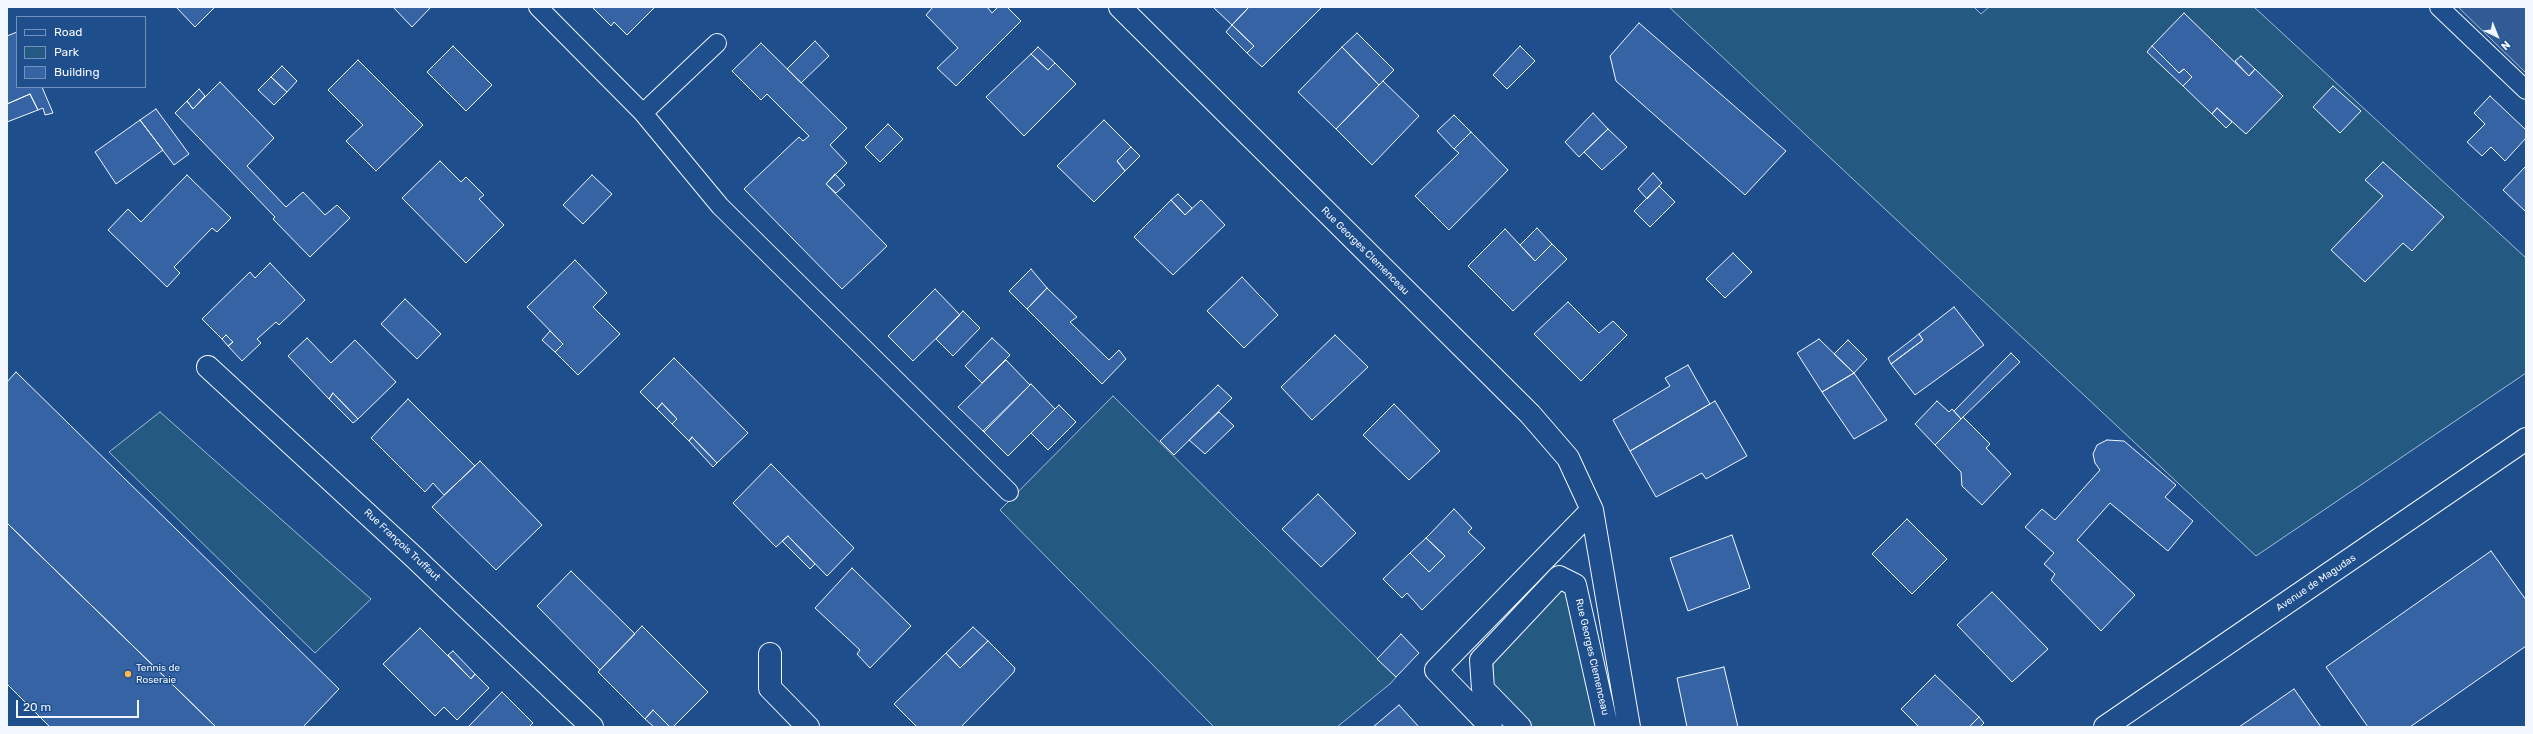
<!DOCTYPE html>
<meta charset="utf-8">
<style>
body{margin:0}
#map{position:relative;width:2533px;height:734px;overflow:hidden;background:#1f4e8c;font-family:Rubik,sans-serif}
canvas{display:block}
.frame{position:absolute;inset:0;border:8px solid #f2f6ff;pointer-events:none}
.legend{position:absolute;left:16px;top:16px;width:130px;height:72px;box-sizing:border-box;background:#1f4e8c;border:1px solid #7391ba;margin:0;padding:5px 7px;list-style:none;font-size:12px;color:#f2f6ff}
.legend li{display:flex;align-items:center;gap:8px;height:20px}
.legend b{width:20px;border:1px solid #7391ba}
.north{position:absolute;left:2477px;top:16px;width:40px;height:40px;-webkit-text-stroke:3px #1f4e8c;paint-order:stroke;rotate:137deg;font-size:11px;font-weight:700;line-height:16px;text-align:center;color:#f2f6ff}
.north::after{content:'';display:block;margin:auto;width:14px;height:18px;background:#f2f6ff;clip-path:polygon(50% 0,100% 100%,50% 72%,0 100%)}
.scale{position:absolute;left:16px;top:700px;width:123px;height:18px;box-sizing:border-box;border:2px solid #f2f6ff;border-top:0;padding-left:5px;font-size:12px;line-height:14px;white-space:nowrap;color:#f2f6ff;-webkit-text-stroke:3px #1f4e8c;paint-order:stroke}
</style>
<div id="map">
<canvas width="2533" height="734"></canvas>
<div class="frame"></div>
<ul class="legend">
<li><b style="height:5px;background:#1f4e8c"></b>Road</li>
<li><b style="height:11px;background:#245a82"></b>Park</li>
<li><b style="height:11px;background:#3563a3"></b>Building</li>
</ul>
<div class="north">N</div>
<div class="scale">20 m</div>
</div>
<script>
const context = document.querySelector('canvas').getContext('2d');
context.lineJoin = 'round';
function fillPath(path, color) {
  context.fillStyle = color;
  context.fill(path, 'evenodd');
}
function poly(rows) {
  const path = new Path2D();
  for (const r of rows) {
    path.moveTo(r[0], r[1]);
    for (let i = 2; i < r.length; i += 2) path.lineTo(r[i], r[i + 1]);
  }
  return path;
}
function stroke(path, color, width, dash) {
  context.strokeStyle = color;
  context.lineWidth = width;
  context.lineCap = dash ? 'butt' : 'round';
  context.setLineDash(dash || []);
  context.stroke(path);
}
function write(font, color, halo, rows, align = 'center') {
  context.font = font + ' Rubik,sans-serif';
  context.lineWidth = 3;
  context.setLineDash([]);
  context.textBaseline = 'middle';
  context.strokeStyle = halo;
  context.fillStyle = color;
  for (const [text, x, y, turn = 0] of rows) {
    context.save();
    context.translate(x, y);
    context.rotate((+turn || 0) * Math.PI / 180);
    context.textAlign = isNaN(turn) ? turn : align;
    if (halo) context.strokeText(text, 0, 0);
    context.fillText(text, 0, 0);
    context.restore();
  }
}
const green = poly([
 [1669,7,1974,7,1981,14,1989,7,2254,7,2526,258,2526,373,2256,556,1669,7],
 [1113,396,1396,677,1391,683,1337,727,1214,727,1000,510,1113,396],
 [160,412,371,599,315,653,109,452,160,412],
 [1562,584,1570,588,1599,727,1527,727,1493,693,1493,655,1562,584]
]);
const parking = poly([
 [2458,7,2526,7,2526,73,2458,7]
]);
const building = poly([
 [176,7,215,7,195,27,176,7],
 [393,7,429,7,430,8,412,27,393,7],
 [592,7,655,7,627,35,614,22,611,26,592,7],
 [933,7,987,7,992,13,998,7,1007,7,1021,21,956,86,937,68,958,48,926,15,933,7],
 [1213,7,1249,7,1232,25,1213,7],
 [1249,7,1319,7,1321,8,1262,67,1247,53,1254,46,1232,25,1249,7],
 [2184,13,2249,76,2255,69,2283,96,2246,134,2217,108,2212,114,2183,86,2192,77,2184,69,2179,73,2152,46,2184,13],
 [1639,23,1786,151,1745,195,1616,81,1610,56,1639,23],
 [1232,25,1254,46,1247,53,1226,32,1232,25],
 [17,32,17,87,42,87,53,113,45,115,43,108,38,110,30,94,7,104,7,36,17,32],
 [1357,33,1394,70,1379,85,1342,47,1357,33],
 [815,41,829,56,801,83,787,69,815,41],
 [761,43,847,128,830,145,847,163,826,184,887,246,842,289,744,189,799,137,803,141,809,136,767,94,761,100,732,71,761,43],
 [453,46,492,85,466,111,427,72,453,46],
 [1520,46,1535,61,1507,89,1493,75,1520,46],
 [2152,46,2179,73,2184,69,2192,77,2183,86,2147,52,2152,46],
 [1038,47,1055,63,1048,70,1031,54,1038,47],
 [1342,47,1379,85,1336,129,1298,92,1342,47],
 [1031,54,1048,70,1055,63,1076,84,1024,136,986,97,1031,54],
 [2241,56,2255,69,2249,76,2235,61,2241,56],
 [358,60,423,125,376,171,346,141,363,125,328,90,358,60],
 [282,66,297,81,287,92,271,77,282,66],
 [271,77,287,92,274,105,258,90,271,77],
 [1383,81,1419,116,1372,165,1336,129,1383,81],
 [220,82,274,138,247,166,286,207,303,192,325,215,337,205,350,218,310,257,273,219,275,217,175,113,187,101,193,109,220,82],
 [2333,86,2361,111,2340,133,2313,107,2333,86],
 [199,89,205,96,193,109,187,101,199,89],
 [30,94,38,110,7,122,7,104,30,94],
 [2490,96,2526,130,2526,138,2505,161,2491,147,2482,156,2467,142,2485,124,2474,113,2490,96],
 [2217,108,2232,122,2226,128,2212,114,2217,108],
 [156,109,189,154,174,165,140,120,156,109],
 [1593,113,1608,129,1579,157,1565,142,1593,113],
 [1454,115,1471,132,1454,149,1437,131,1454,115],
 [140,120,163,150,116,184,95,152,140,120],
 [1104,120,1131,147,1117,161,1125,171,1094,202,1057,166,1104,120],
 [888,124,903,139,880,162,865,147,888,124],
 [1608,129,1627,147,1602,170,1584,152,1608,129],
 [1471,132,1508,170,1449,230,1415,196,1459,153,1454,149,1471,132],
 [1131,147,1140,156,1125,171,1117,161,1131,147],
 [440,161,461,182,466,177,484,195,479,199,504,225,466,263,402,198,440,161],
 [2383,162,2444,217,2412,251,2403,243,2365,282,2331,250,2383,196,2365,180,2383,162],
 [2526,166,2526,212,2503,190,2526,166],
 [1653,173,1662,183,1647,199,1638,189,1653,173],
 [835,174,845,185,836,193,826,184,835,174],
 [187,175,231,218,217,232,212,228,174,267,180,273,167,287,108,230,128,209,141,222,187,175],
 [592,175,612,194,583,224,563,205,592,175],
 [1659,186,1675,202,1650,227,1634,211,1659,186],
 [1178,194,1192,208,1185,215,1171,200,1178,194],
 [1171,200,1185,215,1201,200,1225,225,1173,275,1134,237,1171,200],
 [1537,228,1552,244,1535,261,1520,245,1537,228],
 [1505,229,1535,261,1552,244,1567,259,1513,311,1468,266,1505,229],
 [1733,253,1752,272,1725,298,1706,279,1733,253],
 [575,260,607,293,593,307,620,334,578,375,555,352,563,344,527,307,575,260],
 [270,263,305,300,279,325,276,322,257,339,261,343,242,361,228,346,233,342,226,335,222,339,202,319,250,272,255,278,270,263],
 [1031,269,1047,288,1027,309,1009,291,1031,269],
 [1242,277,1278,315,1244,348,1207,311,1242,277],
 [1047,288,1077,317,1070,322,1109,360,1119,350,1126,359,1102,384,1027,309,1047,288],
 [935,289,960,315,913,361,888,336,935,289],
 [405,299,441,334,417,359,381,324,405,299],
 [1568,302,1599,333,1613,321,1627,335,1581,381,1534,334,1568,302],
 [1954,307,1984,345,1915,395,1891,364,1923,340,1919,334,1954,307],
 [963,311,980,328,953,356,936,339,963,311],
 [550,331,563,344,555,352,542,340,550,331],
 [1919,334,1923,340,1891,364,1888,358,1919,334],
 [226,335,233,342,228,346,222,339,226,335],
 [1335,335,1368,367,1312,420,1281,387,1335,335],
 [307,338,331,363,355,340,396,382,358,419,333,393,329,399,288,356,307,338],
 [992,338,1010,355,982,383,965,366,992,338],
 [1819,339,1854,373,1822,392,1797,353,1819,339],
 [1848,340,1867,359,1854,373,1834,354,1848,340],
 [2011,353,2020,362,1961,419,1954,411,2011,353],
 [674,358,748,433,717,463,692,437,689,441,672,424,677,419,662,403,657,409,640,392,674,358],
 [1006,360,1030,385,984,432,958,407,1006,360],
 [1688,365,1710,404,1630,451,1613,420,1670,386,1665,378,1688,365],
 [16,372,339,689,303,727,216,727,7,523,7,382,16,372],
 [1854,373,1887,420,1854,439,1822,392,1854,373],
 [1031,384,1055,409,1008,456,983,431,1031,384],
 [1218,385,1232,398,1174,455,1160,441,1218,385],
 [333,393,358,419,353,423,329,399,333,393],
 [408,399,475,466,444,495,433,483,425,492,371,438,408,399],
 [1715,401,1747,456,1706,479,1702,473,1656,497,1630,451,1715,401],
 [1937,401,1949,412,1952,409,1961,419,1935,445,1915,424,1937,401],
 [662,403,677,419,672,424,657,409,662,403],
 [1394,404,1440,451,1409,480,1363,435,1394,404],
 [1059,405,1076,422,1048,450,1031,433,1059,405],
 [1219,412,1234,426,1205,454,1189,440,1219,412],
 [1963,417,1990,444,1986,448,2011,474,1982,505,1962,486,1961,472,1935,445,1963,417],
 [692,437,717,463,713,467,689,441,692,437],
 [2107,440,2124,441,2176,485,2165,497,2193,521,2168,551,2110,503,2077,540,2135,595,2101,631,2051,580,2055,574,2044,564,2054,553,2025,527,2042,509,2055,520,2100,470,2095,463,2093,454,2097,445,2107,440],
 [480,461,542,525,496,570,432,507,480,461],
 [771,464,854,548,827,576,788,536,776,547,733,503,771,464],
 [1318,494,1356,533,1321,567,1282,529,1318,494],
 [1454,509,1472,528,1468,532,1485,548,1422,610,1407,593,1402,598,1383,579,1410,553,1429,572,1445,556,1426,538,1454,509],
 [1907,519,1947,559,1912,594,1872,554,1907,519],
 [7,523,216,727,50,727,7,684,7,523],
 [1732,535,1750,588,1688,611,1670,558,1732,535],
 [788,536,815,564,810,569,782,541,788,536],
 [1426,538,1445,556,1429,572,1410,553,1426,538],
 [2491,551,2526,600,2526,646,2410,727,2368,727,2326,667,2491,551],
 [852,568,911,626,870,668,857,654,860,650,815,608,852,568],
 [571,571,635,634,600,670,537,606,571,571],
 [1992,592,2048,649,2012,682,1957,625,1992,592],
 [642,626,708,692,673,727,670,727,653,710,645,719,598,672,642,626],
 [973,627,988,641,960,668,946,653,973,627],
 [420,628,471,679,475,674,489,688,457,720,444,707,435,716,383,664,420,628],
 [1401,634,1419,653,1396,677,1377,659,1401,634],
 [988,641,1015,668,1014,672,961,727,917,727,894,704,946,653,960,668,988,641],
 [453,651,475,674,471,679,448,655,453,651],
 [1724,667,1738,727,1687,727,1677,678,1724,667],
 [1935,675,1979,717,1969,727,1919,727,1901,709,1935,675],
 [2294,689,2321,727,2239,727,2294,689],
 [502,692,533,723,529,727,468,727,502,692],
 [1399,705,1419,727,1373,727,1399,705],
 [653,710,670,727,654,727,645,719,653,710],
 [1979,717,1984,723,1980,727,1969,727,1979,717]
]);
const lane = poly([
 [538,7,643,113,717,43],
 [2439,7,2526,90],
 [643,113,720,206,1009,492]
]);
const street = poly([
 [1120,7,1530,414,1568,458,1592,510,1629,727],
 [208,367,415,558,592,727],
 [770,654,770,688,808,727],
 [1491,727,1436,670,1592,510],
 [1520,727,1483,689,1481,660,1559,577,1575,585,1607,727]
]);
const secondary = poly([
 [2105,727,2526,439]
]);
const markers = [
 [128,674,4,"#ffb74d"]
];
const streetNames = [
 ["Rue Georges Clemenceau",1365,251,45],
 ["Rue François Truffaut",402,545,43],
 ["Avenue de Magudas",2316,583,-34],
 ["Rue Georges Clemenceau",1592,657,77]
];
const poiNames = [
 ["Tennis de",136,668],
 ["Roseraie",136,680]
];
fillPath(green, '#245a82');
stroke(green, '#a8bbd7', 1);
fillPath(parking, '#305b95');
stroke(parking, '#a8bbd7', 1);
fillPath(building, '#3563a3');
stroke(building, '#f2f6ff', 1);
stroke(lane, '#f2f6ff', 20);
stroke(street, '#f2f6ff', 24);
stroke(secondary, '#f2f6ff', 24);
stroke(lane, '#1f4e8c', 18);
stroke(street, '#1f4e8c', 22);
stroke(secondary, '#1f4e8c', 22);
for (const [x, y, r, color] of markers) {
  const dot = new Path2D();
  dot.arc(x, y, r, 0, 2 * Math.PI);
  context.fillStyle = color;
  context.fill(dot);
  stroke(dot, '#1f4e8c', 1.5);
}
write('10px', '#f2f6ff', '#1f4e8c', streetNames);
write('10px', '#f2f6ff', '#1f4e8c', poiNames, 'left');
</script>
